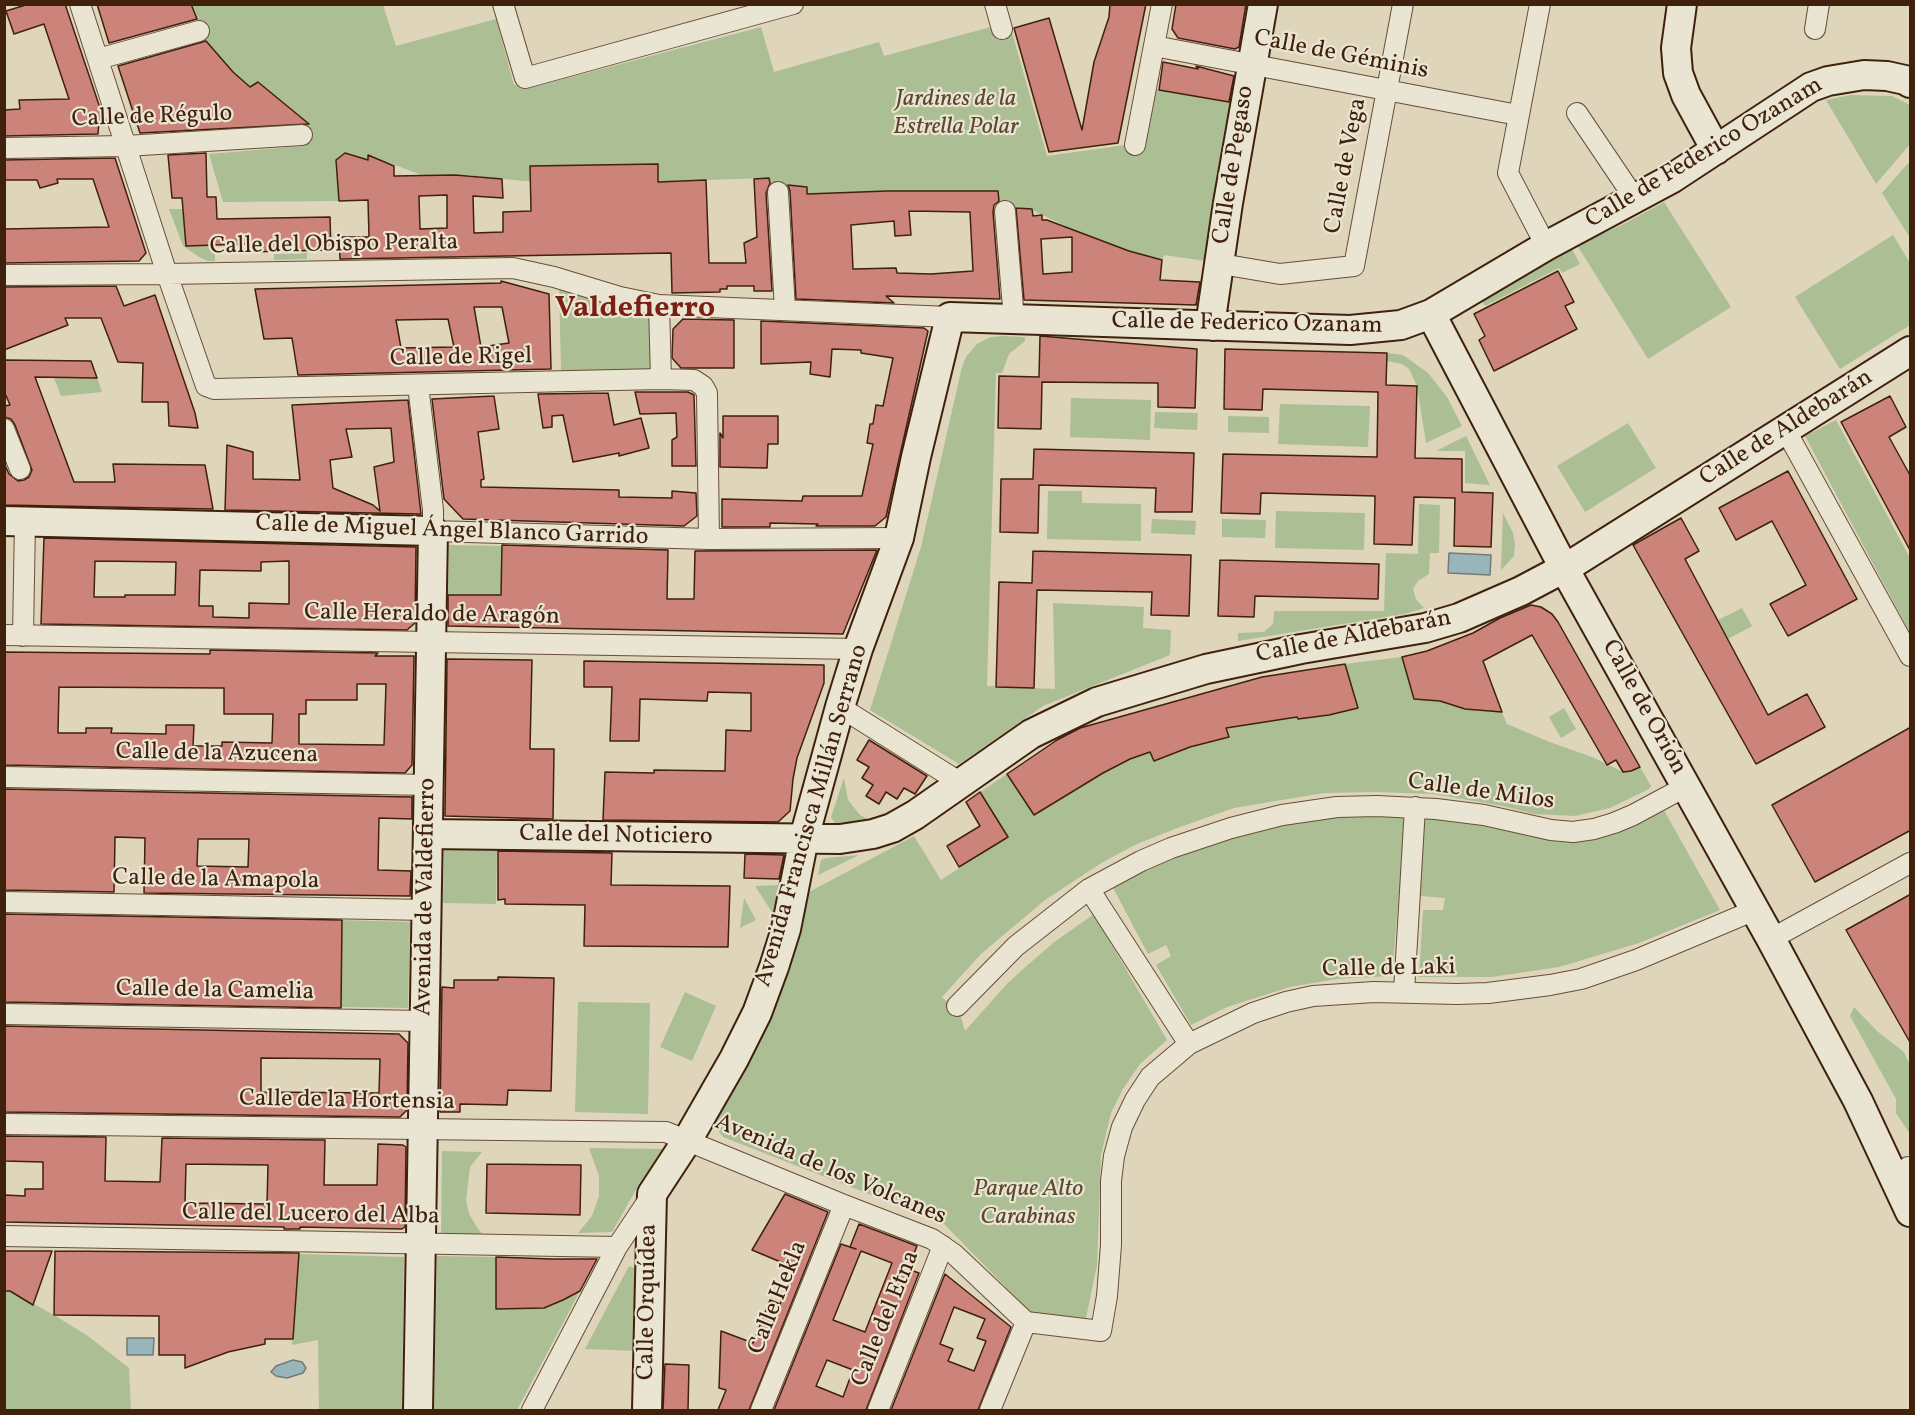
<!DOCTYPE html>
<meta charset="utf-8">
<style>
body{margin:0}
#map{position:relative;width:1915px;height:1415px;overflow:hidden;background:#dfd5bb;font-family:Vollkorn,serif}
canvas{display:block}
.frame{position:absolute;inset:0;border:6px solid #40210c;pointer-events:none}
</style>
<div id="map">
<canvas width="1915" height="1415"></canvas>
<div class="frame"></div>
</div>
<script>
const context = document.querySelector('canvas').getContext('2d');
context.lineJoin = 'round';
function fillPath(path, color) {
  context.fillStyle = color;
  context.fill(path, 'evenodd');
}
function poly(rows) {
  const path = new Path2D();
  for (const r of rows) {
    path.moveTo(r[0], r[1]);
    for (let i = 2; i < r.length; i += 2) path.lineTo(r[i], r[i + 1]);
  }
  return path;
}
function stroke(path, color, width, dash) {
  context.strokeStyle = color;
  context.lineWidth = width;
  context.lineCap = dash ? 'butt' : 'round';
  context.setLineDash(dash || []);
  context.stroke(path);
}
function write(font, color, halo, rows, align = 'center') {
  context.font = font + ' Vollkorn,serif';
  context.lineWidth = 4.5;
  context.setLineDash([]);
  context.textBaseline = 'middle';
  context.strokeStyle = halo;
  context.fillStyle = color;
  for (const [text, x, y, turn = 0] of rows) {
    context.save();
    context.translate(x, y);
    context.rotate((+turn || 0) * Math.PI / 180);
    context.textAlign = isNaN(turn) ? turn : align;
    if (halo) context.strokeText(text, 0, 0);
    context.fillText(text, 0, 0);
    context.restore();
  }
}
const green = poly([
 [191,5,383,5,396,46,496,19,514,85,529,88,761,27,774,72,879,42,884,56,1009,22,1047,156,1125,145,1136,86,1236,103,1206,261,1164,255,1162,260,1129,251,1072,229,1032,210,1028,210,1027,208,999,210,998,191,887,191,807,194,807,187,770,184,769,178,671,181,658,194,658,164,530,166,530,181,524,181,473,176,473,175,419,176,419,174,368,155,368,160,336,160,339,201,223,202,209,154,304,146,303,124,307,123,259,82,250,87,229,68,204,39],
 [1851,95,1892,96,1910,105,1910,144,1876,184,1826,100],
 [1910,161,1910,238,1882,193],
 [1664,202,1731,307,1648,359,1577,245,1626,223],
 [169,209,183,209,186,246,215,245,215,261,208,261,199,257,183,246],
 [1893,235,1910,263,1910,325,1840,369,1795,297],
 [1572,249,1580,264,1562,273,1559,268,1485,306,1482,301],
 [307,253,307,259,274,260,274,254],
 [559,283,646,309,652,315,654,372,639,370,561,371],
 [1003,336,1025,337,1025,341,1009,354,1002,373,996,373,987,686,1055,689,1053,603,1144,607,1143,628,1171,630,1170,655,1043,706,959,764,870,710,921,547,962,367,966,357,977,344,990,337],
 [1387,353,1403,355,1428,373,1447,397,1462,426,1426,443,1417,386,1409,369,1402,364,1387,361],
 [54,378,97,378,102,392,61,396],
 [1071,398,1151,400,1150,440,1070,437],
 [1280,404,1370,406,1368,447,1278,444],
 [1155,412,1198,413,1197,430,1154,428],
 [1228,416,1269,417,1269,433,1228,432],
 [1836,420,1910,558,1910,633,1805,436],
 [1628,423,1656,468,1585,512,1557,466],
 [1466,436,1490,485,1465,483,1465,451,1436,451],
 [1048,491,1082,491,1082,503,1141,504,1141,541,1047,539],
 [1419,504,1440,505,1439,553,1430,553,1429,574,1418,581,1413,589,1416,599,1424,608,1405,614,1238,641,1238,633,1264,632,1273,624,1274,611,1384,611,1386,553,1418,554],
 [1276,511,1365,513,1364,550,1275,548],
 [1503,513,1513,533,1515,544,1514,556,1501,570],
 [1152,519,1196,521,1195,535,1151,533],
 [1222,519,1266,520,1265,538,1222,537],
 [449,545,502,546,501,595,448,595],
 [1742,608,1752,626,1728,639,1718,620],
 [1402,657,1414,699,1440,701,1465,709,1502,712,1507,724,1547,741,1592,757,1623,772,1631,771,1640,767,1651,786,1649,789,1610,808,1575,816,1534,814,1503,806,1433,794,1375,792,1324,793,1234,808,1180,827,1137,844,1103,862,1045,900,981,954,942,997,960,1014,965,1031,1006,985,1021,971,1053,943,1094,914,1167,1040,1140,1064,1123,1089,1111,1113,1101,1155,1097,1265,1086,1318,1032,1314,943,1223,723,1137,714,1125,753,1056,770,1015,809,892,914,836,941,880,1008,837,980,792,1007,774,1034,814,1103,773,1130,759,1150,752,1226,728,1297,717,1298,719,1329,715,1358,708,1345,664],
 [1564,708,1576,729,1561,738,1549,717],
 [844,778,848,800,860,815,871,821,844,826,835,824,831,817],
 [1661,805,1720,910,1639,943,1559,967,1492,977,1419,977,1423,910,1443,910,1445,898,1399,894,1392,976,1337,979,1290,987,1227,1007,1191,1025,1156,965,1171,956,1166,945,1148,954,1110,882,1200,841,1336,812,1443,815,1557,836],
 [444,849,497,850,496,904,443,903],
 [859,855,818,875,821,860,826,858],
 [780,885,778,897,774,915,755,886],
 [744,898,756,920,740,928],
 [342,920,410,922,408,1008,341,1007],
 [685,992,716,1006,692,1061,660,1047],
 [578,1002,650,1003,648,1114,575,1112],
 [1854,1007,1877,1031,1904,1052,1910,1065,1910,1134,1896,1113,1896,1099,1850,1016],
 [589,1148,664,1149,641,1181,612,1232,578,1233,592,1216,599,1196,599,1176],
 [442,1151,482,1152,470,1167,466,1200,469,1214,478,1229,488,1240,441,1239],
 [299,1254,404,1257,402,1410,319,1410,318,1340,292,1345],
 [437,1256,496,1257,496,1309,551,1305,580,1291,517,1410,434,1410],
 [629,1266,636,1269,635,1351,585,1349],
 [5,1291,10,1291,54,1315,88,1336,129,1368,131,1410,5,1410]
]);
const water = poly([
 [1449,553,1491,555,1490,575,1448,573,1449,553],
 [127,1338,154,1338,153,1355,127,1355,127,1338],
 [293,1360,302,1362,306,1368,303,1373,287,1378,276,1376,271,1372,276,1366,293,1360]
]);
const building = poly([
 [29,4,65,4,100,108,98,134,4,136,4,110,20,109,19,100,69,99,44,24,14,34,6,11,29,4],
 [97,4,191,4,197,19,109,43,97,4],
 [1110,4,1146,4,1118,143,1049,152,1014,28,1049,18,1082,130,1094,62,1109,17,1110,4],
 [1176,4,1246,4,1239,47,1235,49,1178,38,1172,29,1176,4],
 [206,41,233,72,250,87,258,82,309,124,140,133,118,66,206,41],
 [1163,62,1198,69,1196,66,1234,76,1229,102,1159,90,1163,62],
 [206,153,207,197,216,197,217,219,330,217,331,250,246,252,246,244,186,246,182,198,172,198,168,155,206,153],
 [345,153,368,160,368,155,394,166,394,176,455,175,502,179,503,198,473,196,474,233,503,232,503,212,531,211,530,166,658,164,658,182,706,180,709,263,746,263,744,243,757,237,754,179,769,178,770,183,766,193,772,291,754,291,754,286,727,286,727,289,720,289,720,292,672,293,671,253,340,259,339,237,369,237,368,200,339,201,336,160,345,153],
 [447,195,447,228,420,229,419,196,447,195],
 [115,158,146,253,139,261,4,263,4,229,109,227,93,179,57,179,58,183,40,188,37,180,4,180,4,160,115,158],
 [788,185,807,187,807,194,887,191,998,191,999,201,994,205,993,212,1000,299,886,296,894,303,796,299,790,191,788,185],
 [909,211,970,212,973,271,931,274,897,273,896,268,853,269,851,225,894,221,895,236,911,235,909,211],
 [1016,208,1032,209,1033,216,1042,215,1042,220,1047,220,1129,251,1162,260,1160,280,1200,282,1196,305,1024,300,1016,208],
 [1072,237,1072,272,1043,274,1041,239,1072,237],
 [1558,271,1574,302,1565,306,1577,329,1494,371,1479,340,1485,336,1474,314,1558,271],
 [501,281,549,294,551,369,298,375,292,338,264,339,255,289,501,283,501,281],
 [474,307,502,307,509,343,481,347,474,307],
 [448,319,454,347,401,348,396,320,448,319],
 [116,286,124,306,155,295,195,413,198,428,169,426,168,402,142,402,143,363,118,362,101,318,65,318,68,325,4,350,4,287,116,286],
 [683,319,734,320,734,368,681,368,672,358,673,329,683,319],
 [761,321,924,328,928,331,886,517,875,526,816,526,818,524,770,523,770,527,722,527,722,499,802,501,803,496,862,496,873,444,867,443,870,424,873,424,876,405,883,406,893,358,861,353,861,350,832,349,830,377,810,374,811,362,761,364,761,321],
 [1040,336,1197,349,1195,408,1158,407,1158,383,1042,382,1041,429,998,428,999,376,1039,377,1040,336],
 [1225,349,1387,353,1386,385,1417,386,1415,458,1462,459,1462,492,1493,493,1491,547,1454,546,1455,498,1414,497,1412,545,1374,544,1375,496,1261,493,1260,514,1221,513,1223,454,1377,457,1378,392,1263,389,1262,410,1224,409,1225,349],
 [4,360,91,361,97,378,35,377,74,482,115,482,113,464,205,465,213,509,4,505,4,463,9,474,18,481,24,480,29,477,32,470,15,425,11,419,4,417,4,406,10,405,4,391,4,360],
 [635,392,688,392,694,395,696,466,672,466,672,440,677,437,676,413,640,414,635,392],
 [608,393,614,425,641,418,649,448,619,456,619,453,573,462,563,415,552,416,552,427,543,428,538,394,608,393],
 [494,396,499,429,478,432,484,479,481,480,481,487,619,490,619,497,672,498,672,491,696,493,697,516,684,526,463,519,444,499,432,399,494,396],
 [1890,396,1906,427,1889,437,1911,477,1911,552,1841,422,1890,396],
 [408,400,421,514,225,510,227,445,253,452,253,479,300,480,292,405,408,400],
 [391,428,394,462,374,467,380,511,373,505,333,488,330,460,352,457,346,429,391,428],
 [723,416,778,416,778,444,768,444,767,468,720,467,720,433,723,438,723,416],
 [1034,449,1194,453,1192,512,1155,512,1156,488,1039,485,1038,533,1000,532,1001,479,1033,479,1034,449],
 [1788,471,1857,599,1788,636,1770,604,1806,585,1772,521,1736,540,1719,508,1788,471],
 [1681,518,1699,551,1685,559,1768,715,1807,694,1825,727,1756,764,1633,545,1681,518],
 [44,538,416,547,415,623,407,630,41,624,44,538],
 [95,561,176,562,175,595,125,595,125,597,94,597,95,561],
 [289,561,289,604,249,603,249,618,213,617,213,606,199,606,200,570,261,571,261,562,289,561],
 [502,545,668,550,667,599,694,599,695,551,877,550,843,634,448,626,448,595,501,595,502,545],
 [1033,551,1191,555,1189,616,1151,615,1152,592,1037,590,1034,688,996,687,999,582,1032,583,1033,551],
 [1220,560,1379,564,1378,599,1255,596,1254,617,1218,616,1220,560],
 [1531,605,1541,607,1552,614,1558,622,1640,767,1631,771,1623,772,1616,760,1607,765,1532,635,1483,661,1502,712,1465,709,1440,701,1414,699,1402,657,1427,651,1473,633,1500,618,1531,605],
 [210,650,378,653,375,656,414,656,412,765,405,773,4,765,4,652,210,654,210,650],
 [357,684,386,684,384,745,299,744,299,714,306,714,306,700,357,700,357,684],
 [59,687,224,688,224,714,273,714,272,743,222,742,222,746,193,746,194,725,166,725,166,734,111,733,112,728,86,728,86,733,58,733,59,687],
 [447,659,532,660,530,749,554,749,553,819,445,816,447,659],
 [584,661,824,665,824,683,797,758,793,779,790,811,778,822,603,820,605,772,654,773,654,770,725,771,726,730,751,731,751,693,708,692,707,701,640,699,639,741,610,741,612,687,584,687,584,661],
 [1345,664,1358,708,1329,715,1298,719,1297,717,1226,728,1229,737,1190,747,1154,761,1150,752,1130,759,1103,773,1034,815,1007,774,1057,740,1080,728,1262,677,1345,664],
 [1911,727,1911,830,1815,882,1772,805,1911,727],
 [869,740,927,776,915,794,904,788,897,799,886,792,879,804,866,796,873,785,862,778,869,767,857,760,869,740],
 [4,789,412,797,412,819,379,818,378,870,411,871,410,896,144,893,145,838,115,837,114,892,4,890,4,789],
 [198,839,249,839,248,867,197,866,198,839],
 [980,792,1008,837,959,867,947,846,980,826,966,802,980,792],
 [498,851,612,853,611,885,730,886,728,947,584,946,585,905,505,904,505,899,498,900,498,851],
 [745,854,784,855,779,879,744,878,745,854],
 [1911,894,1911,1044,1846,930,1911,894],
 [4,914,342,920,341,1008,4,1002,4,914],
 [498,977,554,978,551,1091,508,1090,507,1105,460,1104,460,1112,440,1112,442,987,454,988,454,980,498,980,498,977],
 [4,1026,399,1034,408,1043,407,1110,400,1117,4,1112,4,1026],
 [261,1058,380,1059,379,1093,261,1092,261,1058],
 [4,1136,106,1137,105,1181,160,1182,162,1138,325,1140,324,1185,377,1185,378,1144,403,1145,406,1147,405,1227,402,1229,300,1227,300,1229,284,1229,284,1227,4,1222,4,1195,25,1196,25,1189,43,1189,43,1162,4,1161,4,1136],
 [186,1164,268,1165,267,1204,185,1203,186,1164],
 [487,1164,581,1165,580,1215,486,1213,487,1164],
 [785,1194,828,1212,749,1410,718,1410,726,1390,719,1388,721,1331,753,1343,770,1300,780,1304,795,1268,752,1250,785,1194],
 [859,1224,917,1246,908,1269,919,1273,866,1410,774,1410,841,1244,856,1249,850,1247,859,1224],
 [861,1251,892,1263,865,1332,833,1320,861,1251],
 [827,1360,853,1370,843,1397,816,1386,827,1360],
 [4,1251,52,1251,33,1305,10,1291,4,1291,4,1251],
 [55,1251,299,1253,293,1339,265,1339,265,1344,228,1352,185,1368,185,1355,159,1355,159,1316,54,1315,55,1251],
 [496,1257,551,1259,597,1259,580,1291,563,1300,544,1308,496,1309,496,1257],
 [945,1274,1011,1327,978,1410,891,1410,945,1274],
 [954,1307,985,1319,977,1338,986,1341,974,1371,948,1361,953,1349,940,1344,954,1307],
 [665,1364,689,1365,688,1410,663,1410,665,1364]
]);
const street = poly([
 [80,4,167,274,206,386,214,389,661,379,694,380,703,386,707,393,709,539],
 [503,4,525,78,793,4],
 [995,4,1002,29],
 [1540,4,1508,173,1546,246],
 [1815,29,1819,4],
 [1154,46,1518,115],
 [98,59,199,31],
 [1577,113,1635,199],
 [1135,145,1162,4],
 [4,148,126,146,302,135],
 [778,192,785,309],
 [1005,211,1014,320],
 [1227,265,1280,274,1354,266,1403,4],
 [4,275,167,274,513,268,554,277,620,297,659,305,950,317],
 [659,305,661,379],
 [418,385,433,510,433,531,709,539,899,538],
 [4,429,20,469],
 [1785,429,1910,656],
 [4,635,858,649],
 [23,636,25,521],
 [840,707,961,783],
 [4,777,429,785],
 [1089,889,1189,1044],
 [4,902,427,910],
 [1771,939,1910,863],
 [1404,992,1415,807],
 [957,1006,1016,946,1089,889,1141,861,1171,848,1231,828,1282,815,1337,807,1377,806,1436,809,1484,815,1551,830,1573,832,1594,829,1614,823,1633,815,1687,786],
 [4,1014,425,1021],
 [4,1124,666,1132,844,1205,932,1239,954,1254,1026,1322,1101,1331,1107,1296,1111,1245,1111,1181,1114,1156,1122,1127,1135,1100,1150,1077,1189,1044,1253,1013,1286,1002,1313,996,1374,992,1457,994,1488,993,1550,985,1581,979,1636,960,1755,910],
 [1908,1167,1910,1169],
 [4,1236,617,1247],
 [532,1410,617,1247,651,1196],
 [761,1410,844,1205],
 [878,1410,943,1246],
 [990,1410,1026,1322]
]);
const secondary = poly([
 [1682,4,1676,48,1678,73,1686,95,1716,150],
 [1431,314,1564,568,1771,939,1858,1101,1910,1212],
 [1213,326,1212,312,1228,203,1263,4],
 [4,521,433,531,418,1410],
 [428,834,840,839,873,834,892,828,915,815,1031,734,1097,702,1206,669,1301,649,1425,628,1459,618,1521,591,1572,564,1910,351],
 [647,1410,652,1194,688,1139,734,1059,757,1013,774,967,786,929,804,838,840,707,858,649,899,538,916,457,950,317,1350,330,1401,325,1431,314,1546,246,1671,179,1811,87,1828,81,1864,75,1887,76,1905,80,1910,83]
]);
const streetNames = [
 ["Calle de Géminis",1341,56,11],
 ["Calle de Régulo",152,118,-2],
 ["Calle de Federico Ozanam",1705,154,-31],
 ["Calle de Pegaso",1235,165,-81],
 ["Calle de Vega",1347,166,-79],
 ["Calle del Obispo Peralta",334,246,-1],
 ["Calle de Federico Ozanam",1247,325,1],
 ["Calle de Rigel",461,359,-1],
 ["Calle de Aldebarán",1787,429,-32],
 ["Calle de Miguel Ángel Blanco Garrido",452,532,2],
 ["Calle Heraldo de Aragón",432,616,1],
 ["Calle de Aldebarán",1354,638,-11],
 ["Calle de Orión",1643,708,61],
 ["Calle de la Azucena",217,755,1],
 ["Calle de Milos",1481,793,8],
 ["Avenida Francisca Millán Serrano",813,816,-74],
 ["Calle del Noticiero",616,837,1],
 ["Calle de la Amapola",216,881,1],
 ["Avenida de Valdefierro",427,897,-89],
 ["Calle de Laki",1389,970,-1],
 ["Calle de la Camelia",215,992,1],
 ["Calle de la Hortensia",347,1102,1],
 ["Avenida de los Volcanes",830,1171,23],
 ["Calle del Lucero del Alba",311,1216,1],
 ["Calle Hekla",779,1298,-68],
 ["Calle Orquídea",649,1302,-89],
 ["Calle del Etna",887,1319,-68]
];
const parkNames = [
 ["Jardines de la",956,101],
 ["Estrella Polar",956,129],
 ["Parque Alto",1028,1191],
 ["Carabinas",1028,1219]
];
const districtNames = [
 ["Valdefierro",635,310]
];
fillPath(green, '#acbe94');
fillPath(water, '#99b5bc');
stroke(water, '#757a76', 1.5);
fillPath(building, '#cc8379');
stroke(building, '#40210c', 1.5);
stroke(street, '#684e38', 22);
stroke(secondary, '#40210c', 32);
stroke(street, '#eae4d3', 20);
stroke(secondary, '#eae4d3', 28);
write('24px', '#40210c', '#eae4d3', streetNames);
write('italic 24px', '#5b482e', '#eae4d3', parkNames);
write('bold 30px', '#7a1f14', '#eae4d3', districtNames);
</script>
